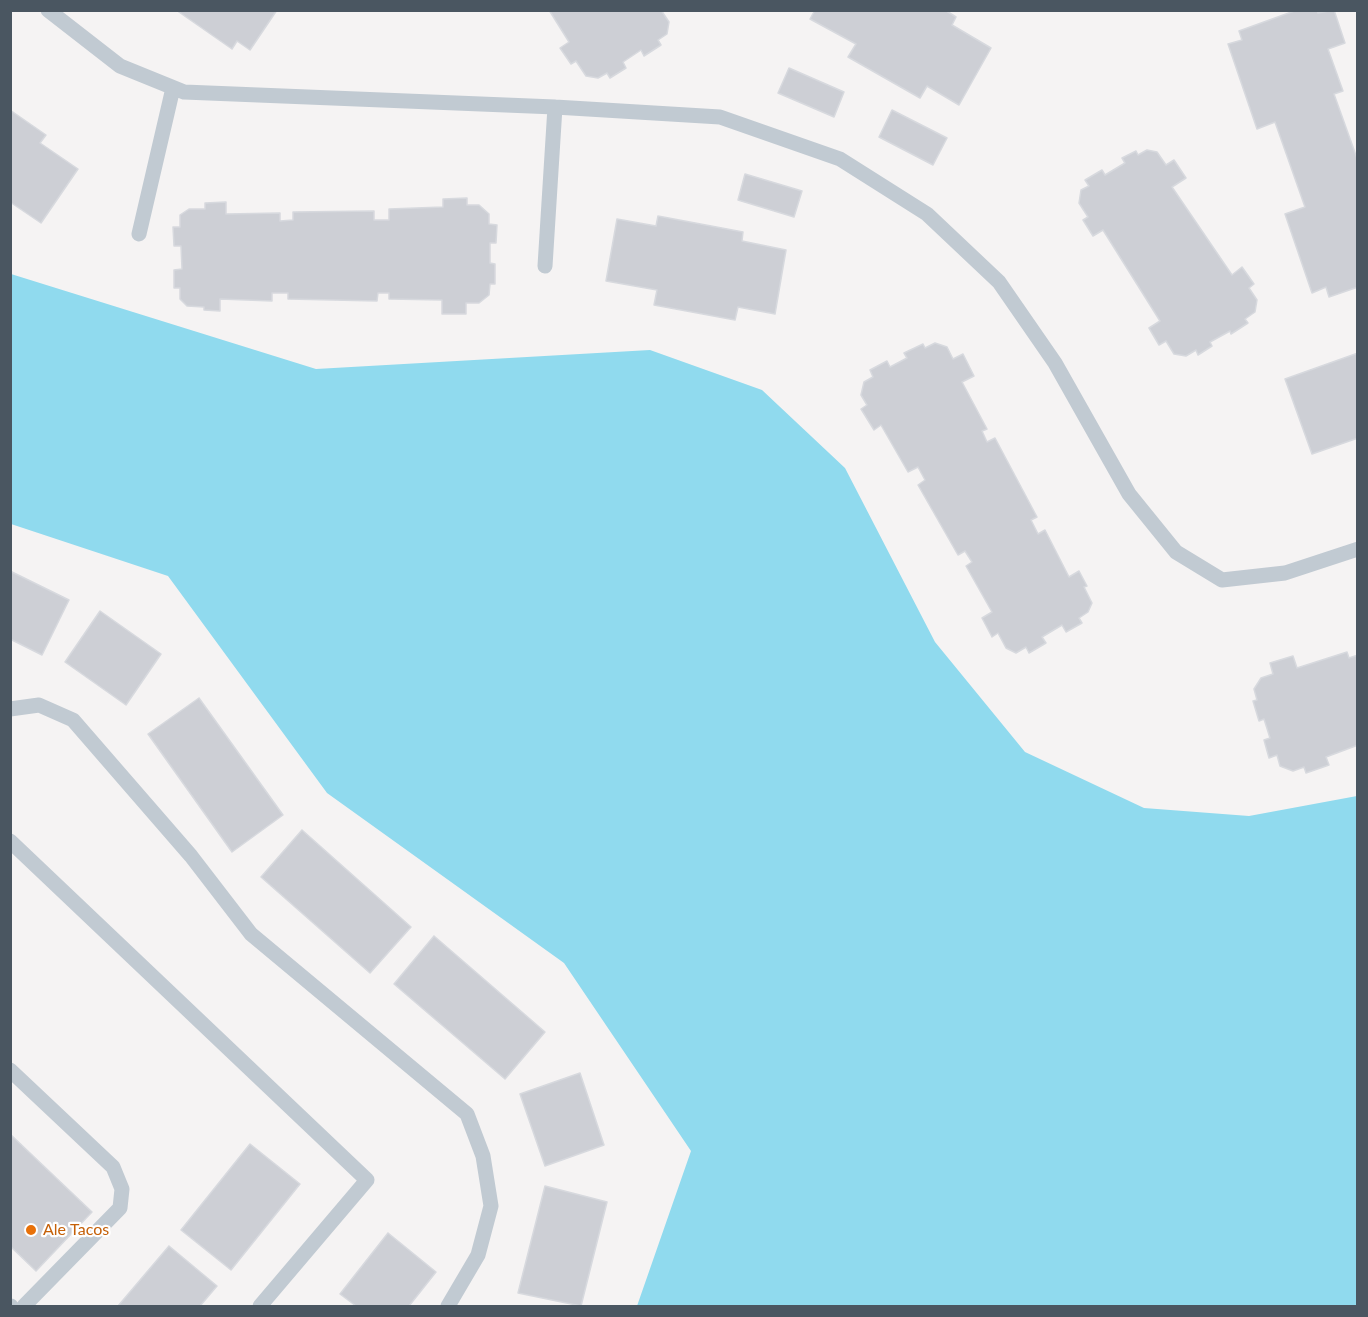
<!DOCTYPE html>
<style>
body{margin:0}
#map{position:relative;width:1368px;height:1317px;overflow:hidden;background:#f5f3f3;font-family:Lato,sans-serif}
canvas{display:block}
.frame{position:absolute;inset:0;border:12px solid #4a5661;pointer-events:none}
</style>
<div id="map">
<canvas width="1368" height="1317"></canvas>
<div class="frame"></div>
</div>
<script>
const context = document.querySelector('canvas').getContext('2d');
context.lineJoin = 'round';
function fillPath(path, color) {
  context.fillStyle = color;
  context.fill(path, 'evenodd');
}
function poly(rows) {
  const path = new Path2D();
  for (const r of rows) {
    path.moveTo(r[0], r[1]);
    for (let i = 2; i < r.length; i += 2) path.lineTo(r[i], r[i + 1]);
  }
  return path;
}
function stroke(path, color, width, dash) {
  context.strokeStyle = color;
  context.lineWidth = width;
  context.lineCap = dash ? 'butt' : 'round';
  context.setLineDash(dash || []);
  context.stroke(path);
}
function write(font, color, halo, rows, align = 'center') {
  context.font = font + ' Lato,sans-serif';
  context.lineWidth = 4.5;
  context.setLineDash([]);
  context.textBaseline = 'middle';
  context.strokeStyle = halo;
  context.fillStyle = color;
  for (const [text, x, y, turn = 0] of rows) {
    context.save();
    context.translate(x, y);
    context.rotate((+turn || 0) * Math.PI / 180);
    context.textAlign = isNaN(turn) ? turn : align;
    if (halo) context.strokeText(text, 0, 0);
    context.fillText(text, 0, 0);
    context.restore();
  }
}
const water = poly([
 [11,274,316,369,650,350,762,390,845,468,935,642,1025,752,1144,808,1249,816,1357,796,1357,1306,637,1306,691,1151,564,963,327,793,168,576,11,524]
]);
const building = poly([
 [176,10,277,10,250,50,237,41,232,49,176,10],
 [549,10,661,10,669,22,667,34,658,40,661,45,644,56,641,50,623,62,626,68,610,78,607,73,598,78,586,76,576,61,571,64,560,48,569,42,549,10],
 [815,10,945,10,956,17,952,25,991,48,959,105,927,86,920,98,848,57,856,44,810,19,815,10],
 [1297,10,1317,10,1318,13,1334,10,1345,43,1328,49,1343,91,1334,94,1358,161,1358,287,1329,297,1326,287,1312,293,1285,214,1305,207,1275,122,1257,129,1228,44,1242,40,1239,31,1297,10],
 [789,68,844,92,834,117,778,93,789,68],
 [10,110,46,135,40,143,78,169,41,223,10,202,10,110],
 [892,110,947,138,933,165,879,137,892,110],
 [1147,150,1157,152,1166,165,1174,160,1186,178,1172,187,1232,275,1242,267,1254,284,1249,288,1257,300,1255,312,1245,319,1248,323,1231,334,1230,331,1210,342,1212,346,1198,355,1196,350,1186,356,1174,354,1166,341,1159,345,1149,328,1160,321,1103,230,1093,236,1083,220,1088,217,1079,203,1081,190,1089,186,1085,180,1102,170,1105,175,1125,163,1122,158,1136,151,1138,155,1147,150],
 [745,174,802,191,794,217,738,200,745,174],
 [467,198,467,205,479,205,489,214,489,224,497,225,496,243,490,243,490,263,495,264,495,284,490,284,489,295,479,303,466,303,466,314,442,314,442,300,389,299,389,293,378,293,377,301,288,299,288,293,272,293,272,301,220,299,220,311,204,310,204,307,187,306,180,299,180,288,174,288,174,270,182,269,181,246,174,246,173,227,180,227,180,215,189,209,205,209,205,203,226,202,226,214,280,213,280,221,293,220,293,212,374,211,374,220,389,220,389,209,443,207,443,199,467,198],
 [658,216,743,232,742,241,786,250,775,314,738,307,735,320,654,305,657,290,606,281,617,219,656,226,658,216],
 [935,343,947,347,953,359,963,354,974,376,962,382,987,429,982,431,987,442,995,438,1037,517,1031,520,1038,534,1045,530,1069,577,1079,571,1087,586,1084,587,1092,603,1088,612,1079,618,1082,623,1066,632,1062,625,1042,637,1046,643,1029,653,1026,647,1016,653,1006,648,998,633,992,637,982,618,992,612,966,566,972,562,965,551,958,555,918,485,925,480,918,467,908,472,881,425,874,430,861,409,867,405,861,395,864,382,873,377,870,370,887,361,890,367,907,358,904,353,923,344,925,348,935,343],
 [1358,353,1358,438,1312,454,1285,379,1358,353],
 [10,571,69,600,42,655,10,639,10,571],
 [100,611,161,654,126,705,65,662,100,611],
 [1347,652,1349,658,1358,655,1358,745,1326,757,1329,765,1306,773,1304,767,1293,771,1280,766,1277,755,1269,758,1264,740,1270,738,1264,719,1259,721,1253,701,1257,700,1254,689,1261,678,1273,674,1270,663,1293,656,1297,668,1347,652],
 [199,698,283,815,232,852,148,734,199,698],
 [302,830,411,927,370,973,261,877,302,830],
 [434,936,545,1032,505,1079,394,984,434,936],
 [580,1073,604,1145,545,1166,520,1094,580,1073],
 [10,1134,92,1212,36,1271,10,1246,10,1134],
 [250,1144,300,1184,231,1270,181,1230,250,1144],
 [545,1186,607,1202,581,1306,518,1293,545,1186],
 [388,1233,436,1272,409,1306,356,1306,340,1294,388,1233],
 [169,1246,217,1286,200,1306,118,1306,169,1246]
]);
const service = poly([
 [48,10,120,66,184,92,555,107,720,117,840,159,927,214,999,282,1055,363,1129,494,1176,552,1222,580,1285,573,1358,549],
 [139,234,173,88],
 [545,266,555,107],
 [10,709,39,705,73,720,191,856,251,934,467,1114,483,1156,491,1206,478,1255,448,1306],
 [10,841,367,1180,260,1306],
 [10,1070,113,1167,122,1189,120,1208,24,1306],
 [10,1306,11,1306]
]);
const markers = [
 [31,1230,6,"#e8710a"]
];
const foodNames = [
 ["Ale Tacos",43,1230]
];
fillPath(water, '#90daee');
fillPath(building, '#cdcfd5');
stroke(building, '#d7d9de', 1.5);
stroke(service, '#c1cad2', 15);
for (const [x, y, r, color] of markers) {
  const dot = new Path2D();
  dot.arc(x, y, r, 0, 2 * Math.PI);
  context.fillStyle = color;
  context.fill(dot);
  stroke(dot, '#fff', 2);
}
write('16px', '#c56008', '#fff', foodNames, 'left');
</script>
